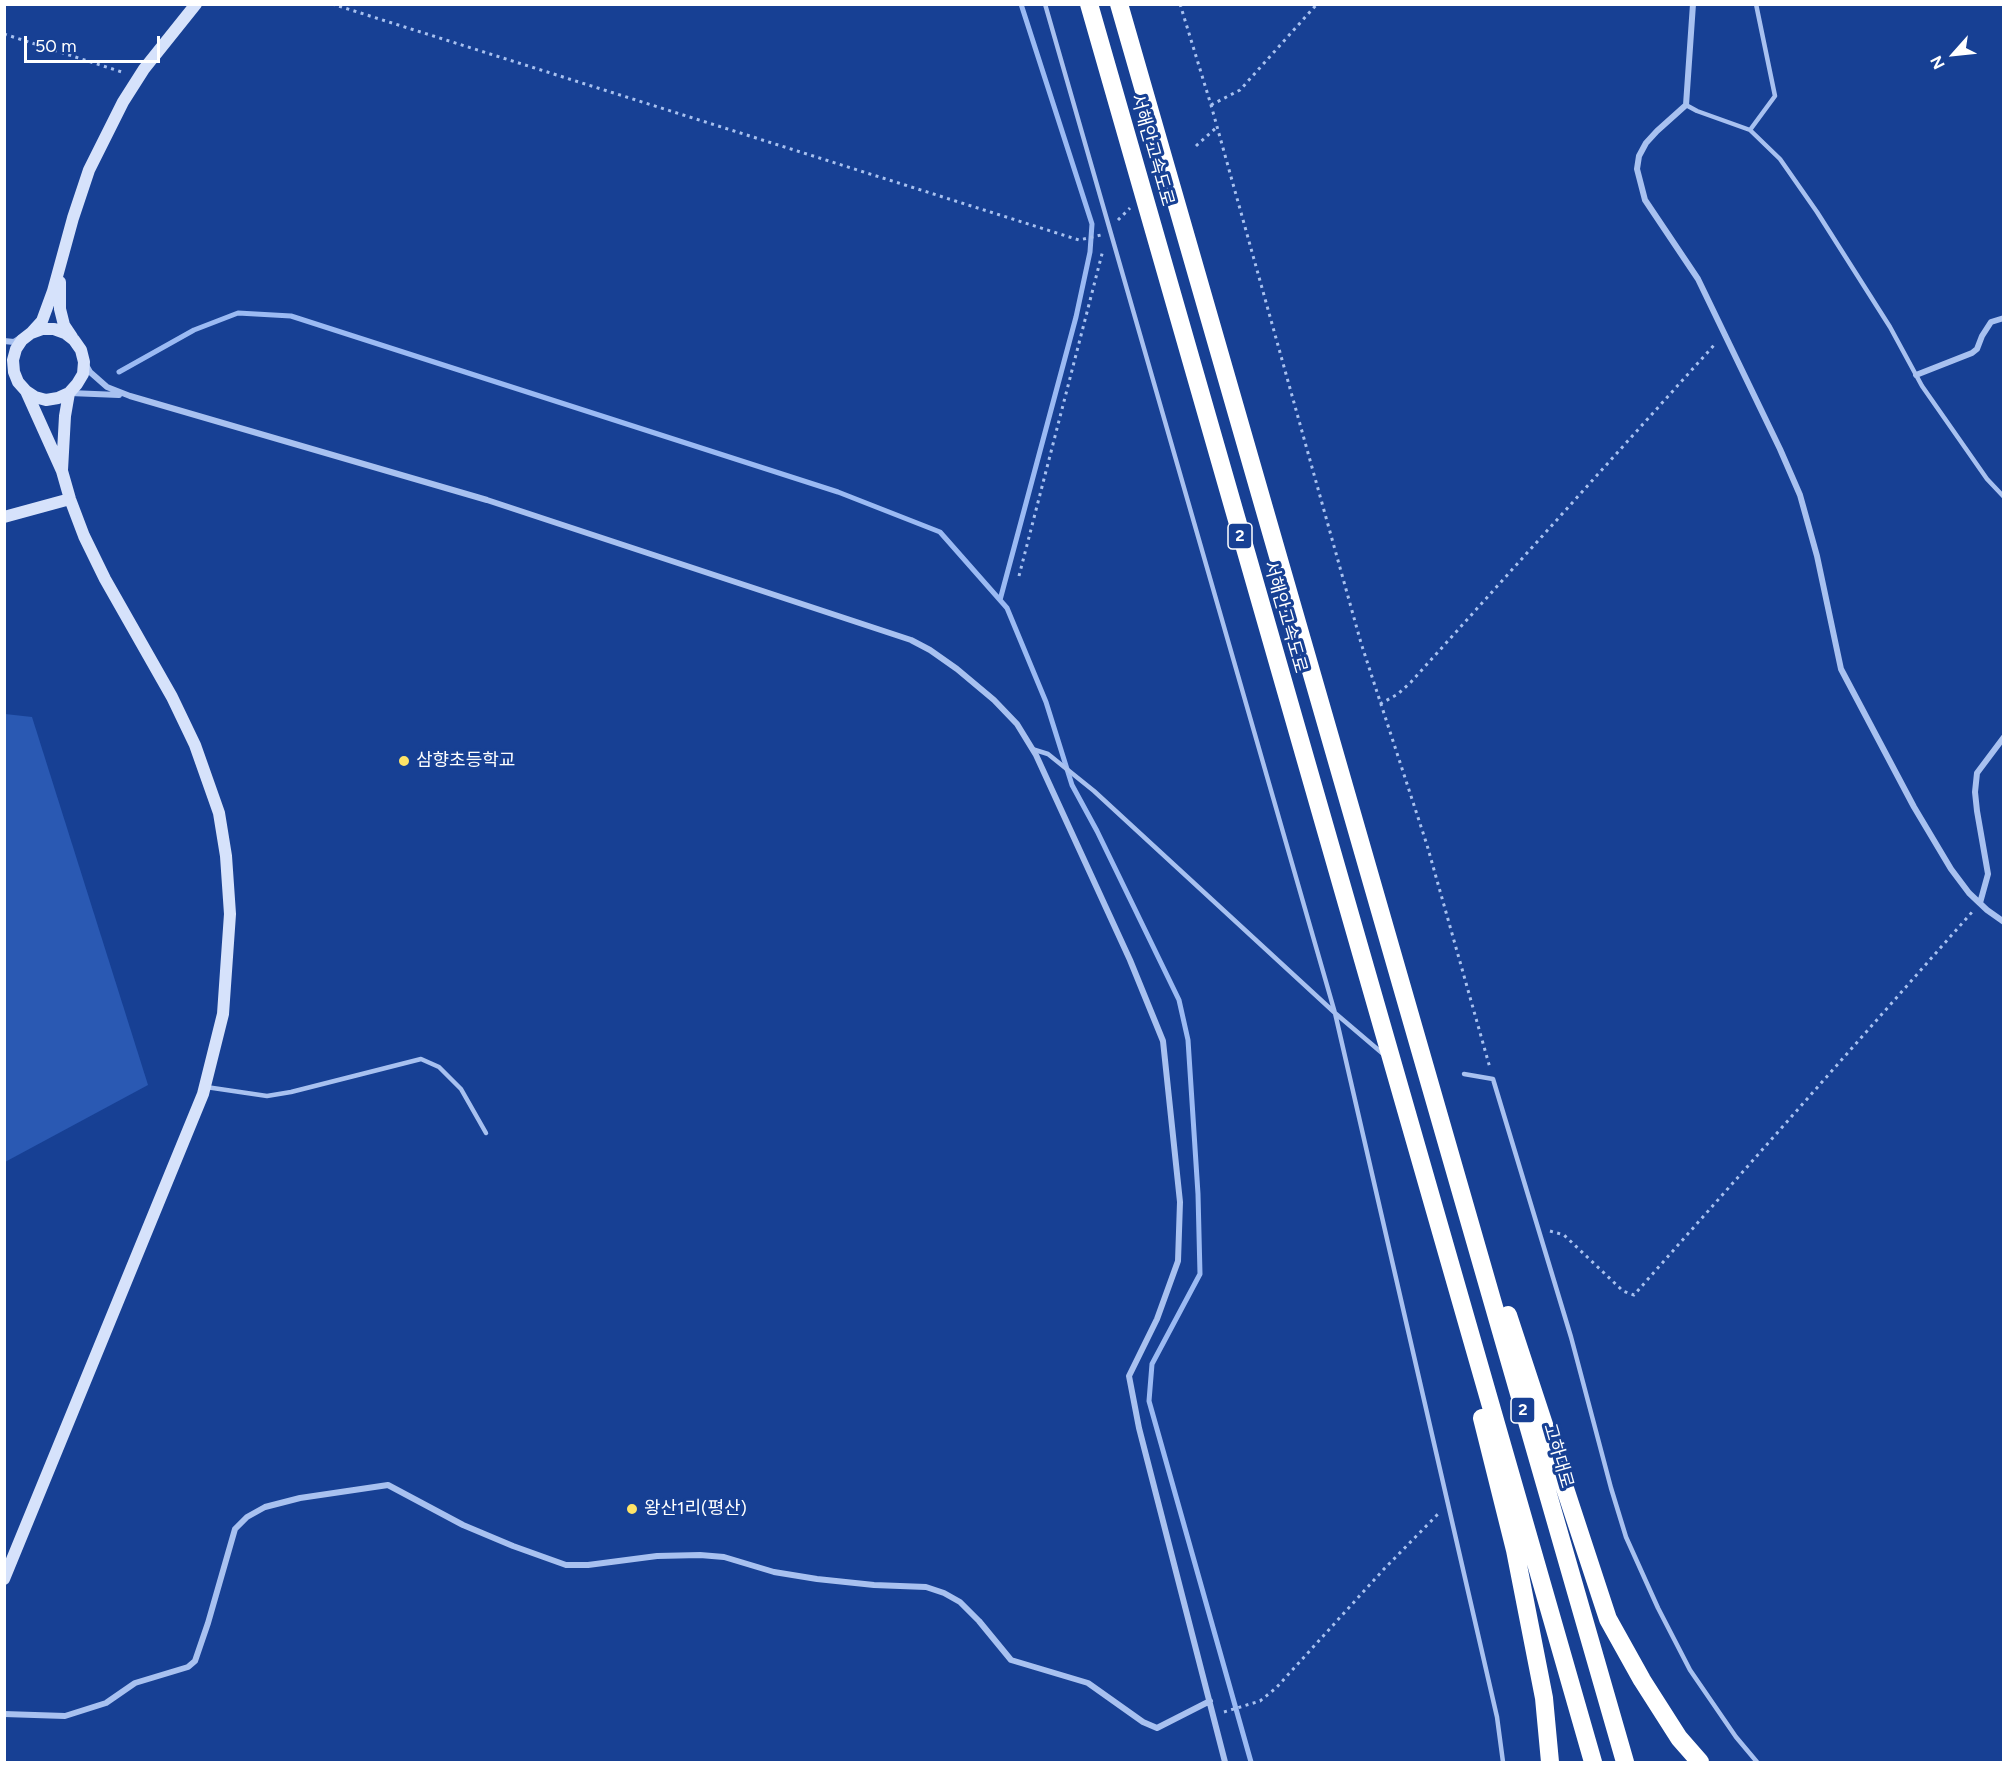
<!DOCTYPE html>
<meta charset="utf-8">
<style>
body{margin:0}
#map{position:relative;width:2008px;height:1767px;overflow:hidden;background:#174094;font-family:Figtree,sans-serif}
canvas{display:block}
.frame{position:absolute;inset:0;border:6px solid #fff;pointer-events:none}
.north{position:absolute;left:1924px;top:24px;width:60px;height:60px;-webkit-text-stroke:4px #174094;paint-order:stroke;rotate:243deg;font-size:16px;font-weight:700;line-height:24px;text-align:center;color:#fff}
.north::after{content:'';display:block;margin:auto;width:21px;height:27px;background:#fff;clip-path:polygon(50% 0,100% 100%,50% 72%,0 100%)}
.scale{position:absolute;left:24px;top:36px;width:136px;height:27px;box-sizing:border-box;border:3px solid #fff;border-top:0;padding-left:8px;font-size:18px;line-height:21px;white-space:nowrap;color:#fff;-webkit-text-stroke:4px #174094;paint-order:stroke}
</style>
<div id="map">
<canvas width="2008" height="1767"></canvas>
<div class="frame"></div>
<div class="north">N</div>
<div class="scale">50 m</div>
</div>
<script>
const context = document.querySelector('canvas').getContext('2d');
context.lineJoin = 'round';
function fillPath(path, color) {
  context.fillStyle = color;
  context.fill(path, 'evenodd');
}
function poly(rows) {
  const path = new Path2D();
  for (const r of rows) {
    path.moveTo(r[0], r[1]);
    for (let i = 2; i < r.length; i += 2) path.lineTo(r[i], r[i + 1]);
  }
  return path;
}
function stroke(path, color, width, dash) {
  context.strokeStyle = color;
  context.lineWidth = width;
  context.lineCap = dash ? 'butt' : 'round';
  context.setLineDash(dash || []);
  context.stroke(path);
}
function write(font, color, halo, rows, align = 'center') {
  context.font = font + ' Figtree,"Noto Sans KR",sans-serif';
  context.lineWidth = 6;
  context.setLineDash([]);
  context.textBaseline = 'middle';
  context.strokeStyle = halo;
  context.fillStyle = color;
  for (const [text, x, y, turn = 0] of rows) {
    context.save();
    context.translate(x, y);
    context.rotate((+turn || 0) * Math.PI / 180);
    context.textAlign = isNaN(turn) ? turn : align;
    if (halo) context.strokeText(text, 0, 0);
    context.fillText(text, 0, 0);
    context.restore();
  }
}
const green = poly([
 [5,714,32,717,148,1085,5,1162]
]);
const stream = poly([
 [119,372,194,330,238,313,291,316,838,492,940,532,1007,608,1046,702,1072,785,1097,831,1179,1000,1188,1040,1198,1194,1200,1274,1152,1364,1149,1401,1251,1762],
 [1000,600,1076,317,1090,252,1092,224,1021,4]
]);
const path = poly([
 [332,4,1079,240,1101,235],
 [1180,4,1211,105,1361,643,1427,845,1490,1068],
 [4,34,125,73],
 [1211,105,1240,90,1317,4],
 [1196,146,1217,127],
 [1118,220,1130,208],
 [1019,576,1103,250],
 [1380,704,1398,694,1411,682,1716,343],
 [1550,1231,1564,1235,1623,1291,1634,1295,1973,911],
 [1224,1712,1260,1701,1276,1688,1384,1569,1438,1514]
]);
const lane = poly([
 [1045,4,1335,1013,1497,1717,1503,1762],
 [1686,105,1697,111,1750,130,1780,159,1817,212,1890,327,1922,386,1987,479,2004,497],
 [1750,130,1775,96,1756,4],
 [1032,749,1048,754,1094,791,1335,1013,1382,1053],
 [1464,1074,1493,1079,1571,1337,1611,1488,1626,1537,1658,1608,1690,1670,1736,1737,1757,1762],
 [206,1087,267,1096,291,1092,421,1059,439,1067,461,1089,486,1133]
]);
const street = poly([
 [1693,4,1686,105,1657,131,1646,143,1639,156,1637,169,1645,200,1698,279,1780,449,1800,495,1817,556,1841,669,1914,807,1951,869,1969,893,1987,910,2004,922],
 [4,341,14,342,20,338],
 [86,365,90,372,107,387,130,396,487,500,911,640,930,650,957,669,994,700,1017,724,1036,755,1130,960,1163,1041,1180,1202,1178,1261,1157,1319,1129,1376,1139,1428,1225,1762],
 [1916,375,1972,353,1977,349,1982,336,1991,322,2004,318],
 [70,393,119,395],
 [1980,903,1988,874,1977,811,1975,792,1977,773,2004,737],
 [4,1714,65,1716,106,1703,135,1683,188,1667,195,1661,208,1623,235,1529,247,1517,265,1507,300,1498,388,1485,463,1525,513,1546,566,1565,588,1565,657,1556,700,1555,724,1557,774,1572,817,1579,874,1585,926,1587,944,1593,960,1602,979,1621,1011,1660,1088,1683,1143,1722,1157,1728,1210,1701]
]);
const secondary = poly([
 [60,282,60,309,64,325,72,337],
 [32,332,42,321,53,291,73,218,89,170,123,102,144,69,196,4],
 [62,470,65,416,69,393],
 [4,517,70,499],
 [4,1579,203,1094,223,1014,230,914,226,856,219,813,195,745,172,697,105,579,84,536,70,499,62,471,26,391,18,382,14,372,13,360,16,349,22,340,31,333,42,329,54,329,65,333,74,340,81,350,84,362,83,374,77,384,69,393,58,398,46,400,35,397,26,391]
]);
const highway = poly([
 [1089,4,1593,1762],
 [1119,4,1625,1762],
 [1508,1315,1608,1619,1642,1680,1679,1738,1700,1762],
 [1482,1418,1515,1550,1544,1698,1550,1762]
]);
const markers = [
 [404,761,6,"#ffe467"],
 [632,1509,6,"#ffe467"]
];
const shields = [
 [1240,536,24],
 [1523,1410,24]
];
const shieldNames = [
 ["2",1240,536],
 ["2",1523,1410]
];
const streetNames = [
 ["서해안고속도로",1152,150,74],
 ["서해안고속도로",1285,617,74],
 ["고하대로",1558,1456,74]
];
const poiNames = [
 ["삼향초등학교",416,761],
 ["왕산1리(평산)",644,1509]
];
fillPath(green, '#2a59b3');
stroke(stream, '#9bbaf3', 5);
stroke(path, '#a8c1f0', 3, [3, 4.5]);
stroke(lane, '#a8c1f0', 4.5);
stroke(street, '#a8c1f0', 6);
stroke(secondary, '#d6e2fb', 12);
stroke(highway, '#fff', 18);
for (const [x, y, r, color] of markers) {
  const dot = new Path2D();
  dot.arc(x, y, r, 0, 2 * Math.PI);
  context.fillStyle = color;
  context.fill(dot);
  stroke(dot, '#174094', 2);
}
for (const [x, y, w] of shields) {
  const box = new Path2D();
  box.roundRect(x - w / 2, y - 13, w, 26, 4.5);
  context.fillStyle = '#174094';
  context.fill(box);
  stroke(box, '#fff', 1.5);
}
write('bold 16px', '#fff', null, shieldNames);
write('18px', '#fff', '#174094', streetNames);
write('18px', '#fff', '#174094', poiNames, 'left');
</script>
